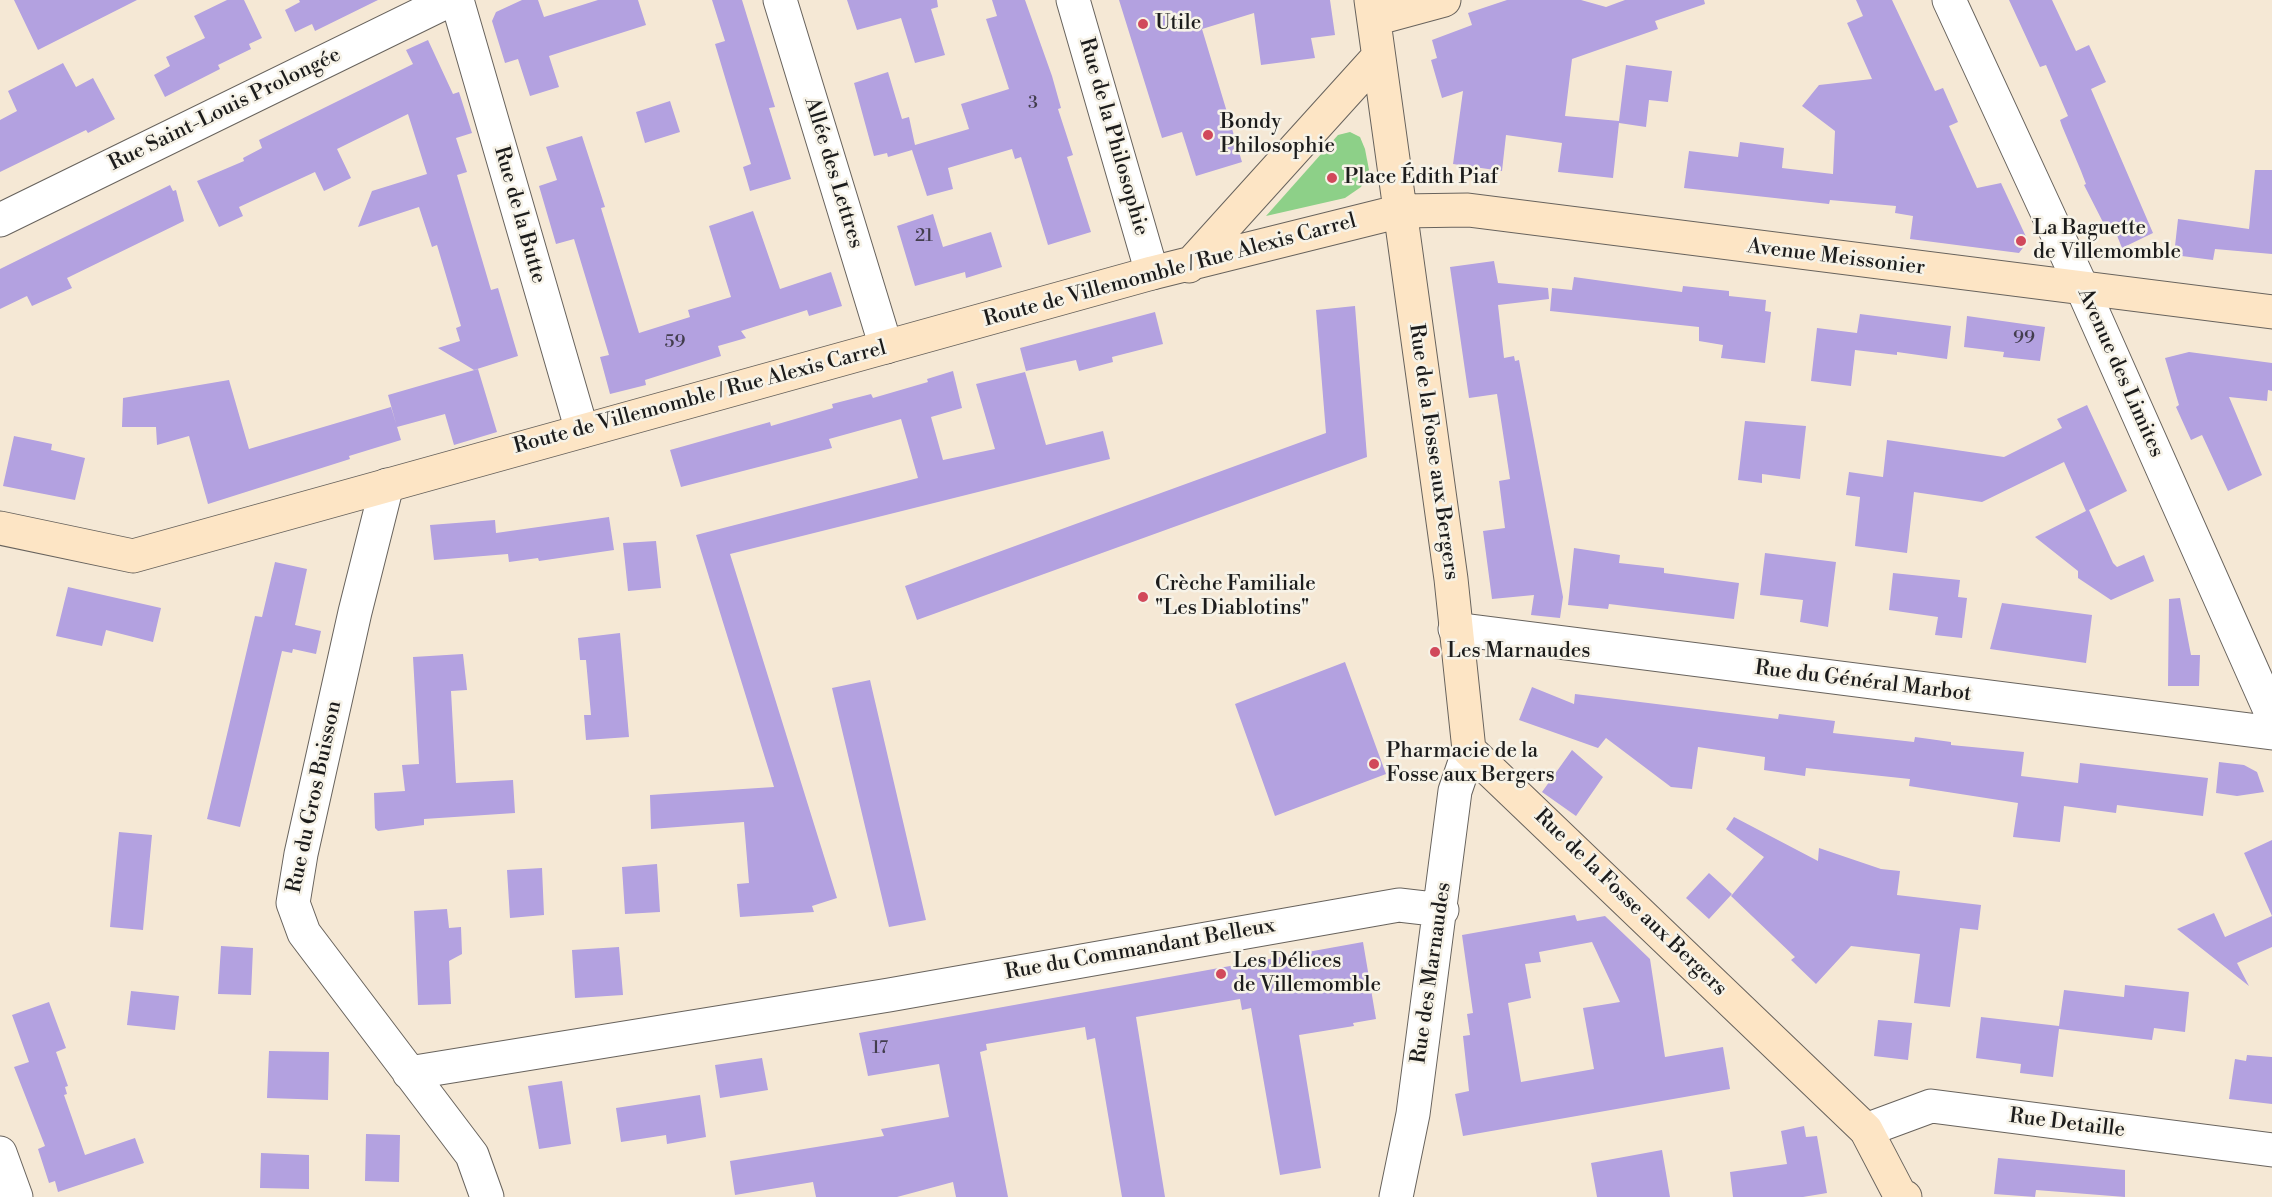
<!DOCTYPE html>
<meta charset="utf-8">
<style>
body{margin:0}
canvas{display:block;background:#f5e8d5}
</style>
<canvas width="2272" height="1197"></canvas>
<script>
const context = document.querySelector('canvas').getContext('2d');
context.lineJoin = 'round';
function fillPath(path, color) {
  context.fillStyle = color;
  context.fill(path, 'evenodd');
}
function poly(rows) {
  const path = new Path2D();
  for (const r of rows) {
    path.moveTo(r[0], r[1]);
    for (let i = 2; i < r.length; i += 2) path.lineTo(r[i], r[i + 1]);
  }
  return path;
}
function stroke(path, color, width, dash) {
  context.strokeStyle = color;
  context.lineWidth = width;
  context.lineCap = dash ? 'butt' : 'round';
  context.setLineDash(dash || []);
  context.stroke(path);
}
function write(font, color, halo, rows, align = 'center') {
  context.font = font + ' "Libre Bodoni",serif';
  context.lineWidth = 5;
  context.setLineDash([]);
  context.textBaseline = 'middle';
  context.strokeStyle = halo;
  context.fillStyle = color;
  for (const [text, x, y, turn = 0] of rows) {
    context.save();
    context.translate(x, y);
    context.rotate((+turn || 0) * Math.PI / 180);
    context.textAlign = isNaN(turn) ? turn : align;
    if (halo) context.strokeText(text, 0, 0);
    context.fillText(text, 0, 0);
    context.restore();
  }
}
const green = poly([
 [1350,132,1360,137,1365,149,1369,170,1361,187,1345,198,1266,216,1338,135]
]);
const building = poly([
 [14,0,137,0,38,50],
 [227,0,244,0,262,38,249,44,251,49,218,65,220,69,165,97,154,75,170,66,166,57,205,38,194,16],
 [299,0,378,0,315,31,312,24,295,32,285,10,300,2],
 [522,0,538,0,544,17,598,0,638,0,646,25,549,56,559,87,530,96,518,59,505,63,492,21,496,12],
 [712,0,742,0,775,107,769,108,791,179,750,191,743,167,751,164,715,44,725,41],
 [847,0,937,0,938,7,931,9,945,55,915,63,901,18,857,30],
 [992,0,1025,0,1052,76,1061,108,1058,109,1073,155,1067,157,1091,232,1048,245,1021,157,1015,159,1012,149,948,168,953,189,927,196,912,150,888,157,887,153,874,156,854,83,888,72,902,119,909,117,915,145,969,129,961,104,1009,89,986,19,997,16],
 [1119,0,1330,0,1335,35,1311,38,1315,58,1261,65,1254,13,1202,29,1242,162,1196,176,1182,132,1162,138],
 [1507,0,1581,0,1606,7,1625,0,1704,0,1705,4,1655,21,1658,29,1572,59,1565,116,1619,121,1626,65,1672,71,1668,102,1649,100,1646,127,1619,123,1613,178,1558,172,1562,143,1506,135,1502,171,1453,164,1463,91,1442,98,1431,60,1437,58,1432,40,1472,25,1468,13],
 [1856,0,1892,0,1935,91,1943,88,1958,122,1949,126,1977,188,2001,183,2028,241,2019,253,1910,239,1913,216,1895,213,1896,206,1830,200,1829,204,1684,188,1689,151,1738,157,1740,142,1784,148,1782,168,1833,174,1835,131,1802,106,1819,85,1872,79,1847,23,1863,16],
 [2009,0,2052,0,2076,51,2089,45,2106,82,2091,89,2153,233,2122,248,2116,233,2110,236,2084,185,2086,184,2081,171,2062,126,2060,120,2068,116,2046,65,2040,67],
 [428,40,453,94,459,92,472,133,456,138,467,172,457,175,491,290,498,288,518,356,474,370,438,348,460,341,456,328,461,326,437,245,432,247,419,207,358,227,372,191,427,174,408,114,337,149,351,178,324,191,315,172,239,207,243,216,219,227,197,181,244,161,243,158,262,148,259,140,413,64,406,50],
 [63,63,76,87,93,78,115,119,88,133,86,130,0,172,0,120,17,111,8,91],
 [670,101,680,132,645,143,636,112],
 [582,136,605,207,601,208,639,333,690,317,688,310,731,297,709,226,753,211,780,289,831,272,842,306,809,316,807,310,741,331,746,338,718,346,721,356,645,380,646,385,610,394,600,357,609,355,574,239,556,244,539,186,557,180,546,147],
 [2255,170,2272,170,2272,254,2215,249,2213,260,2174,255,2178,219,2249,229],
 [170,185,173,191,176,190,184,221,67,278,72,288,32,306,27,296,0,309,0,269],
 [933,214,943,247,991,232,1002,267,966,278,965,272,915,286,897,226],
 [1494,261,1498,283,1548,288,1549,299,1498,305,1504,358,1514,356,1515,361,1519,360,1563,597,1560,618,1531,615,1534,595,1492,599,1483,531,1505,528,1499,481,1510,479,1497,394,1469,398,1450,267],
 [1574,277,1682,292,1683,286,1729,291,1729,296,1766,300,1765,311,1771,312,1765,363,1721,358,1723,345,1699,341,1699,327,1550,311,1552,288,1572,290],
 [1355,306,1367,457,917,620,905,586,1326,433,1316,310],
 [1155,312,1163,344,1112,357,1113,362,1079,371,1076,360,1026,371,1020,348],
 [1860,314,1951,326,1947,359,1897,352,1897,355,1855,350,1851,386,1811,381,1817,328,1857,333],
 [1967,316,2045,327,2040,361,2003,357,2004,352,1964,347],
 [2189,352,2272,363,2272,391,2268,390,2267,401,2229,397,2262,475,2228,491,2202,435,2191,440,2176,407,2179,405,2165,358],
 [478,369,497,432,454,445,445,414,397,427,388,395],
 [953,371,962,408,931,417,943,460,995,449,976,384,1025,372,1046,445,1103,431,1110,459,730,554,837,898,812,906,814,912,740,917,737,884,749,883,744,822,651,829,650,795,774,787,696,535,918,478,901,419,829,439,832,448,681,487,670,450,770,422,771,426,833,408,832,404,871,394,873,398,928,382,927,379],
 [229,380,249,449,391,407,401,440,349,456,350,459,208,504,189,436,157,445,156,427,122,427,123,398],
 [2087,405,2127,491,2089,510,2113,563,2117,567,2144,555,2154,581,2111,600,2078,578,2078,571,2035,537,2086,511,2064,462,1982,502,1914,492,1907,553,1855,546,1860,497,1846,495,1849,472,1883,477,1887,440,2004,457,2062,428,2057,419],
 [1745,421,1806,426,1800,479,1762,474,1762,483,1738,480],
 [14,436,52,444,51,450,85,458,75,500,3,486],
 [609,517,614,550,539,561,538,558,509,562,508,554,434,560,430,525,495,520,496,533],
 [656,541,661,588,628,591,623,543],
 [1574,548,1620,555,1619,563,1664,568,1664,573,1739,583,1734,619,1609,604,1608,609,1568,605],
 [1765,553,1836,562,1828,627,1800,622,1803,600,1760,595],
 [275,562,307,569,295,625,321,631,316,654,293,649,292,653,282,651,240,827,207,819,255,616,262,617],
 [1893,573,1960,580,1958,597,1967,598,1962,638,1935,635,1938,617,1889,610],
 [68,587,161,608,153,642,106,630,102,646,56,636],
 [2180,598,2191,655,2200,655,2199,686,2168,686,2169,599],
 [2002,603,2092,615,2086,663,1990,649],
 [620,633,629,737,586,740,584,715,591,715,586,660,580,660,578,638],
 [463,654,467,690,451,691,456,783,513,780,515,813,424,819,424,825,378,831,375,828,374,793,405,791,402,765,419,764,413,657],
 [1345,662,1386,774,1275,816,1235,704],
 [870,680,926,920,889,927,832,688],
 [1532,687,1574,704,1575,694,1778,719,1779,714,1835,721,1833,733,1914,742,1915,737,1951,742,1951,745,2024,752,2021,776,2078,783,2080,763,2208,778,2203,816,2117,805,2116,813,2064,806,2060,842,2013,837,2018,803,1909,786,1910,779,1806,768,1805,776,1764,770,1765,757,1698,747,1692,789,1671,787,1606,738,1598,748,1519,720],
 [1572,750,1603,777,1576,816,1542,792],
 [2219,762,2244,765,2257,772,2264,792,2237,796,2216,793],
 [1734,817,1818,861,1819,848,1881,869,1900,871,1897,895,1981,905,1978,930,1960,928,1950,1007,1914,1003,1920,954,1851,946,1816,984,1791,960,1795,957,1731,896,1764,857,1726,829],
 [119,832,152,835,143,930,110,927],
 [2272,840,2272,947,2237,963,2249,986,2177,929,2214,913,2225,937,2272,916,2244,853],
 [657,864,660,912,625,914,622,867],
 [542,868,544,915,510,918,507,870],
 [1709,873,1732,894,1709,919,1686,898],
 [447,909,449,928,461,927,462,954,449,961,451,1004,418,1005,414,911],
 [1575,915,1577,921,1605,916,1650,959,1665,1057,1723,1047,1730,1089,1463,1136,1455,1094,1469,1091,1463,1036,1470,1035,1467,1014,1473,1013,1462,935],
 [1592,942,1620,1002,1583,1008,1594,1069,1521,1082,1508,1003,1531,998,1525,964,1541,962,1539,952],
 [1363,942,1376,1019,1353,1023,1354,1026,1299,1035,1321,1168,1280,1175,1251,1008,1242,1010,1240,999,1136,1017,1165,1197,1122,1197,1095,1038,1087,1040,1085,1027,986,1044,987,1050,980,1052,1008,1197,956,1197,953,1182,897,1197,816,1197,813,1182,735,1195,730,1161,884,1136,881,1129,949,1117,939,1064,868,1076,859,1033],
 [221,946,253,948,251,995,218,994],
 [619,947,623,995,575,998,572,950],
 [2125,985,2189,992,2185,1032,2154,1028,2152,1040,2059,1029,2053,1077,2020,1073,2021,1064,1976,1058,1981,1017,2059,1026,2064,990,2124,997],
 [131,991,179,996,175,1030,127,1025],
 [49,1002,66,1048,56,1052,68,1086,65,1087,67,1094,64,1095,85,1155,135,1138,144,1163,58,1192,55,1181,49,1183,38,1149,45,1146,14,1067,29,1062,12,1015],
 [1878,1020,1912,1023,1908,1060,1874,1056],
 [269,1051,329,1052,328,1100,267,1098],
 [2247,1055,2272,1057,2272,1104,2229,1099,2235,1059,2246,1061],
 [762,1058,768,1090,720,1098,715,1065],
 [562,1081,571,1144,539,1149,528,1086],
 [700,1095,706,1137,667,1144,666,1135,621,1142,616,1108],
 [1804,1126,1806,1137,1817,1136,1827,1193,1803,1197,1733,1197,1730,1172,1787,1164,1781,1131],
 [366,1134,400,1135,399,1182,365,1181],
 [1662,1150,1670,1197,1597,1197,1591,1163],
 [261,1153,309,1155,309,1189,260,1188],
 [1998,1158,2125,1170,2125,1197,2036,1190,2035,1197,1994,1194]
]);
const street = poly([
 [457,0,582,431],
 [780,0,886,347],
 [1073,0,1152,273],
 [1949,0,2083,290,2272,715],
 [0,220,450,0],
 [387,485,355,612,301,854,293,903,304,933,472,1155,487,1197],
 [1455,629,2272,733],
 [409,1073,889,995,1399,905,1442,910],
 [1866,1130,1931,1106,2272,1150],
 [0,1153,16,1197],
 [1396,1197,1413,1114,1455,791,1469,750]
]);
const secondary = poly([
 [1371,0,1451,579,1469,750,1866,1130,1900,1195,1905,1197],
 [1374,19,1444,0],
 [1189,266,1378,57],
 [0,528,133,556,1152,273,1401,211,1468,210,2272,312]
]);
const markers = [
 [1143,24,6,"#d1495b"],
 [1208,135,6,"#d1495b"],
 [1332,178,6,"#d1495b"],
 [2021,241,6,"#d1495b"],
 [1143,597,6,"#d1495b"],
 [1435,652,6,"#d1495b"],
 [1374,764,6,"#d1495b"],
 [1221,974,6,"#d1495b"]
];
const numberNames = [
 ["3",1033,104],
 ["21",924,237],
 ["99",2024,339],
 ["59",675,343],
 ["17",880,1049]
];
const poiNames = [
 ["Utile",1155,24],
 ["Bondy",1220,123],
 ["Philosophie",1220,147],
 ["Place Édith Piaf",1344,178],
 ["La Baguette",2033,229],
 ["de Villemomble",2033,253],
 ["Crèche Familiale",1155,585],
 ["\"Les Diablotins\"",1155,609],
 ["Les Marnaudes",1447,652],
 ["Pharmacie de la",1386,752],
 ["Fosse aux Bergers",1386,776],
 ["Les Délices",1233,962],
 ["de Villemomble",1233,986]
];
const streetNames = [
 ["Rue Saint-Louis Prolongée",225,110,-26],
 ["Rue de la Philosophie",1113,137,74],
 ["Allée des Lettres",833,173,73],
 ["Rue de la Butte",519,215,74],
 ["Avenue Meissonier",1836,258,7],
 ["Route de Villemomble / Rue Alexis Carrel",1170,271,-15],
 ["Avenue des Limites",2120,373,66],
 ["Route de Villemomble / Rue Alexis Carrel",700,398,-15],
 ["Rue de la Fosse aux Bergers",1433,452,82],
 ["Rue du Général Marbot",1863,682,7],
 ["Rue du Gros Buisson",315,797,-78],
 ["Rue de la Fosse aux Bergers",1630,903,44],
 ["Rue du Commandant Belleux",1140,950,-10],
 ["Rue des Marnaudes",1432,973,-82],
 ["Rue Detaille",2067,1124,7]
];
fillPath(green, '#8dd088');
fillPath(building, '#b3a1e0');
stroke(street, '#68635d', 35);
stroke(secondary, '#68635d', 35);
stroke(street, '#fff', 33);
stroke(secondary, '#fde5c5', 33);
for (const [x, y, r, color] of markers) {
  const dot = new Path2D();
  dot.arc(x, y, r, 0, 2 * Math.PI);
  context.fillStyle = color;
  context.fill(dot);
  stroke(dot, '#f7f3e8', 2);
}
write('18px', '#423d4d', null, numberNames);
write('21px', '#1c1c1c', '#f7f3e8', poiNames, 'left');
write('21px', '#1c1c1c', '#f7f3e8', streetNames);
</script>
